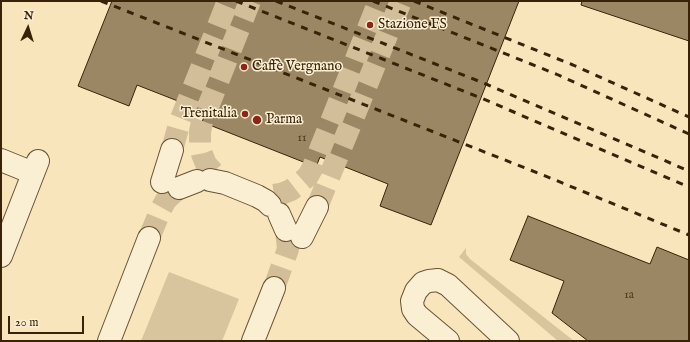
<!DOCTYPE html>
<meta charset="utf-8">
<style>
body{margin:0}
#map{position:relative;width:690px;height:342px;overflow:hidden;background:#f8e5bc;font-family:"IM FELL English",serif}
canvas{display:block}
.frame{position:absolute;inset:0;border:2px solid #392207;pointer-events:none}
.north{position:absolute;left:8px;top:8px;width:40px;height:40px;-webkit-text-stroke:3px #faeed3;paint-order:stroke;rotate:4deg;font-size:11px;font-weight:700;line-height:16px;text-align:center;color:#392207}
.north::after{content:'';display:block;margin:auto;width:14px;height:18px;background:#392207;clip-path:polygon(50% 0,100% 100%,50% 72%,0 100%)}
.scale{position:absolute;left:8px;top:316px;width:76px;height:18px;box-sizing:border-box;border:2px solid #392207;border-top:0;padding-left:5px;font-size:12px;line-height:14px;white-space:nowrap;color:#392207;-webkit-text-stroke:3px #faeed3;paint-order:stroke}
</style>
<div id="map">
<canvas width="690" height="342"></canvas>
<div class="frame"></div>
<div class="north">N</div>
<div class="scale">20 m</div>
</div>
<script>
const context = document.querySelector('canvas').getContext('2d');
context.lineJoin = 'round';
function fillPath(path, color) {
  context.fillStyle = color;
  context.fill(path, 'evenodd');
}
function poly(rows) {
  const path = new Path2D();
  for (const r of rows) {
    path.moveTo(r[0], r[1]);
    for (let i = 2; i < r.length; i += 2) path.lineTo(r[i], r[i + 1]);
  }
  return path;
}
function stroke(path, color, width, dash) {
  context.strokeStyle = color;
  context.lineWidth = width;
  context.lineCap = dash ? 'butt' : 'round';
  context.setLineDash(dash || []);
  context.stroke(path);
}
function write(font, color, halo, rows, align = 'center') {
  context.font = font + ' "IM FELL English",serif';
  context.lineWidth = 3;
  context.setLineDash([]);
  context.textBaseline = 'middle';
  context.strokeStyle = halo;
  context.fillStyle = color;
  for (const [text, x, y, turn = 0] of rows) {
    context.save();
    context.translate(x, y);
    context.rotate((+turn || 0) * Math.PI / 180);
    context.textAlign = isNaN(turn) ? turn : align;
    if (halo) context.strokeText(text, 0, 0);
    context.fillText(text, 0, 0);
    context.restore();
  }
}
const green = poly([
 [466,248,466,254,470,259,574,341,558,341,459,257],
 [169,272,239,299,222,341,141,341]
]);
const building = poly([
 [112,1,519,1,431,225,380,206,388,184,320,157,316,167,202,122,206,112,137,85,129,106,78,86,112,1],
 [582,1,689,1,689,41,581,5,582,1],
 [528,216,650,264,657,247,689,260,689,341,588,341,552,313,564,281,510,260,528,216]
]);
const minorTunnel = poly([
 [172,150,180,121,228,1],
 [213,172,206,164,202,154,200,143,200,132,202,122,250,1],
 [274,195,281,194,291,190,300,183,308,176,313,167,379,1],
 [317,207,401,1],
 [149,238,161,209,166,200,179,188],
 [274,288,288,249,286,230]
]);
const minor = poly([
 [1,160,33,173],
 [210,180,225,183,257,196,266,201,270,205],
 [162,182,172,150],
 [179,188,197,181],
 [279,214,286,230],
 [302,237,317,207],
 [1,256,38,161],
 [109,341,149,238],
 [253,341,274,288],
 [448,341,417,315,413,309,412,301,416,291,423,283,429,281,438,280,448,285,508,341]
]);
const rail = poly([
 [101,1,543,175,689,235],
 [236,1,481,98,689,187],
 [276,1,486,84,689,171],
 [373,1,556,74,689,134],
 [414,1,573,65,689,117]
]);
const markers = [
 [370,25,4,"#8f2418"],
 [244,67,4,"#8f2418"],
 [245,114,4,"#8f2418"],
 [257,120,5,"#8f2418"]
];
const numberNames = [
 ["11",302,139],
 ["1a",629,296]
];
const poiNames = [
 ["Stazione FS",378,25],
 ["Caffè Vergnano",252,67],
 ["Trenitalia",237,114,"right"],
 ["Parma",266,120]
];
fillPath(green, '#d8c49d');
fillPath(building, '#9c8765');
stroke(building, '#392207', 1);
stroke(minorTunnel, '#d2be98', 22, [22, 11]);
stroke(minor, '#695334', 24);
stroke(minor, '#faeed3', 22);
stroke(rail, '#392207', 3, [7, 7]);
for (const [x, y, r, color] of markers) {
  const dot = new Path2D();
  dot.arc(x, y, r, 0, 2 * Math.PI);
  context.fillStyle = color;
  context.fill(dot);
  stroke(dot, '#faeed3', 1.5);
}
write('12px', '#523b1e', null, numberNames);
write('14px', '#392207', '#faeed3', poiNames, 'left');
</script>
